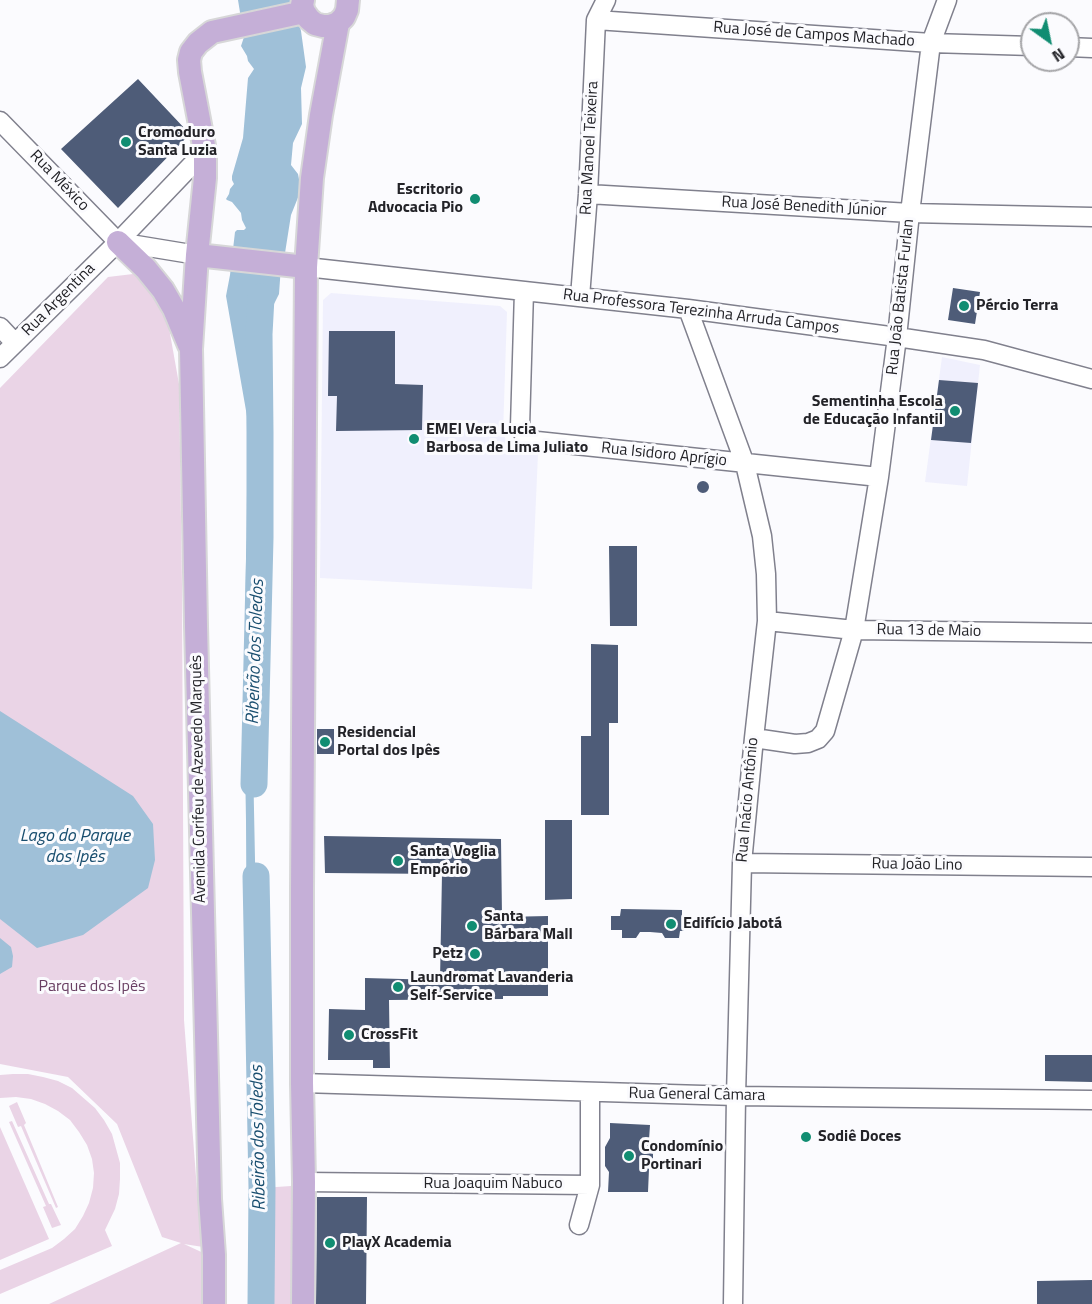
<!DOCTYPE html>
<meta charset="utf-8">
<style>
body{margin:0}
#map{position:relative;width:1092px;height:1304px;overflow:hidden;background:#fbfbfe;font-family:"Titillium Web",sans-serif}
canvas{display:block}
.north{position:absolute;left:1020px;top:12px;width:60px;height:60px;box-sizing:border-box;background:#fbfbfe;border:2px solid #a5a5a8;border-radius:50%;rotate:147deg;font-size:16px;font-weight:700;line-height:24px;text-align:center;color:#232328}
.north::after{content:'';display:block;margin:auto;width:21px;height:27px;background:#118d72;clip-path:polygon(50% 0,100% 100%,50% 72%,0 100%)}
</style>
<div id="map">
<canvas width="1092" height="1304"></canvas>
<div class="north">N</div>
</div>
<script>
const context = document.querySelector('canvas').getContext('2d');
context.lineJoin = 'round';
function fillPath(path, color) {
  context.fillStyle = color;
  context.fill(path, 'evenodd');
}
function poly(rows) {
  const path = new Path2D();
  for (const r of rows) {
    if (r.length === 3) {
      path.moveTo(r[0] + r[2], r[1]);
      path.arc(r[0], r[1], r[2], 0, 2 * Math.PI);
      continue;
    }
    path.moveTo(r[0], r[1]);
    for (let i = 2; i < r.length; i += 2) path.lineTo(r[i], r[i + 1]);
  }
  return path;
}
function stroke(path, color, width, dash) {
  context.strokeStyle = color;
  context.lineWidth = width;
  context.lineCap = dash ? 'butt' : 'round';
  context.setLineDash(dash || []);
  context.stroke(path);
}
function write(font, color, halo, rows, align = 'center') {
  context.font = font + ' "Titillium Web",sans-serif';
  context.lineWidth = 6;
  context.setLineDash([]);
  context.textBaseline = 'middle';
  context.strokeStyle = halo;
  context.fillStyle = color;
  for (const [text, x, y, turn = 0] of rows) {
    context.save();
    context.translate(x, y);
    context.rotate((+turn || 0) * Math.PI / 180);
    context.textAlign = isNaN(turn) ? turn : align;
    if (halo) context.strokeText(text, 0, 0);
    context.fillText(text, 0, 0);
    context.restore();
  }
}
const built = poly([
 [331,293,500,306,507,312,503,434,509,445,523,453,538,454,532,589,320,578,323,300],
 [942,357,980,365,967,486,925,482]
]);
const green = poly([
 [133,274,152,287,169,328,179,384,182,586,184,1020,198,1203,203,1247,184,1244,210,1256,209,1304,49,1304,181,1243,162,1237,117,1124,68,1077,0,1064,0,388,108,277],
 [13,1074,28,1074,43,1077,58,1081,72,1088,95,1108,104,1120,112,1134,120,1163,120,1179,119,1194,115,1209,105,1230,112,1246,0,1294,0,1270,52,1248,64,1239,75,1229,83,1216,89,1203,93,1188,94,1173,92,1159,87,1145,79,1132,70,1120,58,1111,45,1104,31,1099,16,1097,0,1098,0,1075],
 [17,1102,26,1123,24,1125,58,1207,56,1208,21,1126,18,1127,9,1106],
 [12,1121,49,1204,51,1204,61,1225,52,1228,43,1207,46,1206,9,1122],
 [0,1127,49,1239,0,1260],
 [291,1186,291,1304,261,1304,262,1188]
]);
const water = poly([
 [238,0,293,0,301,31,306,67,301,88,302,124,293,143,291,165,298,174,301,190,291,215,285,253,281,266,279,294,259,334,260,432,260,538,253,760,261,1158,258,1162,257,1157,250,1017,247,1009,246,821,244,701,248,422,226,296,230,275,235,232,237,230,244,230,246,228,242,220,241,213,232,202,227,200,226,199,229,194,230,189,234,184,232,180,232,176,243,138,248,78,254,69,248,61,247,56,241,46,244,37],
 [0,711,133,796,153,824,155,860,148,888,83,935,37,948,0,919],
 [0,938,11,947,13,956,12,967,0,974]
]);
const river = poly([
 [254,784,260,538,260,432,259,334,261,297],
 [256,876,262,1188,261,1304]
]);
const building = poly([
 [138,79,187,131,188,136,118,208,61,149],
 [953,288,980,292,975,324,948,320],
 [329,331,395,331,395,384,423,385,422,430,336,431,337,396,328,396],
 [939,380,978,383,971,443,931,440],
 [703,487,6],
 [609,546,637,546,637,626,610,626],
 [591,644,618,645,618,723,609,723,609,815,581,815,581,736,591,736],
 [317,729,334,729,334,754,317,754],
 [545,820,572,820,572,899,545,900],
 [324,836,501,839,502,917,548,916,548,996,503,996,503,999,389,1000,390,1068,373,1068,373,1060,328,1060,329,1009,365,1010,365,978,440,980,442,874,325,873],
 [621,909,682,910,682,917,691,917,691,931,680,931,679,938,665,938,662,933,650,932,640,932,636,938,622,938,622,930,611,930,611,916,620,916],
 [1045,1055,1092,1055,1092,1082,1045,1081],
 [610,1123,650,1125,649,1140,653,1149,653,1164,649,1169,648,1192,608,1192,609,1172,605,1166,605,1147,610,1138],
 [317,1197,367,1197,366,1304,316,1304],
 [1092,1280,1092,1304,1037,1304,1037,1281]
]);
const minor = poly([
 [596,20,931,43,1032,46],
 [1068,47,1092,48],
 [0,121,118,242],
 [588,194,910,213,1092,217],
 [118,242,197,255],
 [306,267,688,309,897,337,984,350,1092,379],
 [524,291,520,427,525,437,537,441,879,477],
 [580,297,588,194,596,20,606,0],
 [688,309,745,464,762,536,766,574,767,621,754,738,742,863,736,1096,733,1304],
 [0,327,15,343],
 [0,358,118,242,205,151],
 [767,621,854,630,1092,633],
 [754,738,795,744,808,743,818,739,825,731,854,630,879,477,897,337,910,213,931,43,947,0],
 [742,863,1092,867],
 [302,1083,736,1096,1092,1100],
 [304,1182,590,1185,590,1092],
 [579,1225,590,1185]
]);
const major = poly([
 [303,0,302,5,304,12,309,19,315,24,323,26,330,26,338,23,344,17,347,10,348,0],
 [118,242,146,269,163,290,174,309,189,345],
 [197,255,306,267],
 [214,1304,214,1255,210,1199,196,626,191,349,197,255,205,178,205,151,190,72,189,60,191,52,198,43,212,32,304,12],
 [303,1304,304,1182,302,1083,302,889,306,267,312,178,321,115,338,23]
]);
const markers = [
 [126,142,6,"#118d72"],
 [475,199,6,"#118d72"],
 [964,306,6,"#118d72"],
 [955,411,6,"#118d72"],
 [414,439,6,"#118d72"],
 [325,742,6,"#118d72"],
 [398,861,6,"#118d72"],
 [671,924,6,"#118d72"],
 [472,926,6,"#118d72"],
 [475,954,6,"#118d72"],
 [398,987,6,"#118d72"],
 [349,1035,6,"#118d72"],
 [806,1137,6,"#118d72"],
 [629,1156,6,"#118d72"],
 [330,1243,6,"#118d72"]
];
const streetNames = [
 ["Rua José de Campos Machado",814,35,4],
 ["Rua Manoel Teixeira",590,148,-87],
 ["Rua México",59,181,46],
 ["Rua José Benedith Júnior",804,207,3],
 ["Rua João Batista Furlan",901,297,-84],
 ["Rua Argentina",59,300,-45],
 ["Rua Professora Terezinha Arruda Campos",701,312,7],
 ["Rua Isidoro Aprígio",664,455,6],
 ["Rua 13 de Maio",929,631,1],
 ["Avenida Corifeu de Azevedo Marquês",199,779,-91],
 ["Rua Inácio Antônio",748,800,-85],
 ["Rua João Lino",917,865,1],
 ["Rua General Câmara",697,1095,1],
 ["Rua Joaquim Nabuco",493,1184]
];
const poiNames = [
 ["Cromoduro",138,133],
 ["Santa Luzia",138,151],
 ["Escritorio",463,190,"right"],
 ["Advocacia Pio",463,208,"right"],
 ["Pércio Terra",976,306],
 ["Sementinha Escola",943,402,"right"],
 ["de Educação Infantil",943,420,"right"],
 ["EMEI Vera Lucia",426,430],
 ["Barbosa de Lima Juliato",426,448],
 ["Residencial",337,733],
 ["Portal dos Ipês",337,751],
 ["Santa Voglia",410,852],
 ["Empório",410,870],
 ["Santa",484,917],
 ["Bárbara Mall",484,935],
 ["Edifício Jabotá",683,924],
 ["Petz",463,954,"right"],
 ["Laundromat Lavanderia",410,978],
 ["Self-Service",410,996],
 ["CrossFit",361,1035],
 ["Sodiê Doces",818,1137],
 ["Condomínio",641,1147],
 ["Portinari",641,1165],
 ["PlayX Academia",342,1243]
];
const parkNames = [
 ["Parque dos Ipês",92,987]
];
const waterNames = [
 ["Ribeirão dos Toledos",256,652,-88],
 ["Lago do Parque",75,837],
 ["dos Ipês",75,858],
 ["Ribeirão dos Toledos",259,1138,-91]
];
fillPath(built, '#f0f0fd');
fillPath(green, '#ead4e6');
fillPath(water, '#9fc0d8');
stroke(river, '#9fc0d8', 27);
fillPath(building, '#4e5c78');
stroke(minor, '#80808d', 21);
stroke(major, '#d7d7d8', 26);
stroke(minor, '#fff', 18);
stroke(major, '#c5afd7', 22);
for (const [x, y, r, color] of markers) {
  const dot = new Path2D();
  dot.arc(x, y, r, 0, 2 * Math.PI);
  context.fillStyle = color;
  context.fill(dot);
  stroke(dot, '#fbfbfe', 2);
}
write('16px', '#232328', '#fbfbfe', streetNames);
write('bold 16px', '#232328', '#fbfbfe', poiNames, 'left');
write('16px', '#693f63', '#fbfbfe', parkNames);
write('italic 18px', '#194e6f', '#fbfbfe', waterNames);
</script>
